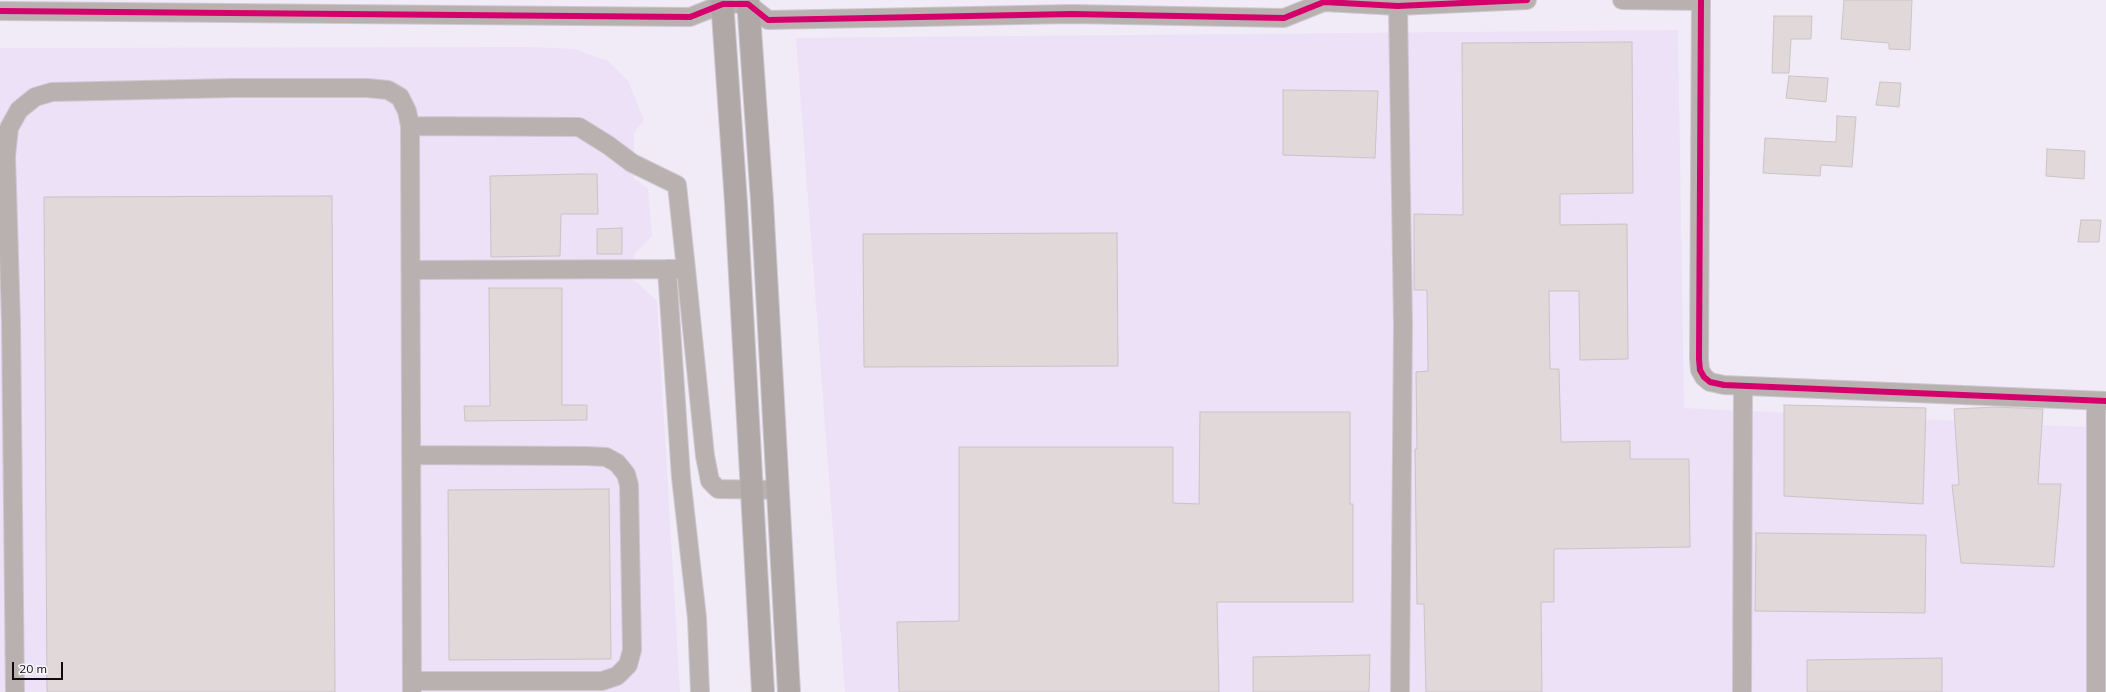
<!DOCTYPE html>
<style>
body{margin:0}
#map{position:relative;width:2106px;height:692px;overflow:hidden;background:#f1ebf7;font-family:Mulish,sans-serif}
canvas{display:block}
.scale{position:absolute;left:12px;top:662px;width:51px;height:18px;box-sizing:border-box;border:2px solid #0e0a11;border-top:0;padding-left:5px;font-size:12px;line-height:14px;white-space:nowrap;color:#0e0a11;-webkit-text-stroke:3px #f9f7fc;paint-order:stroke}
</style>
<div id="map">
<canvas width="2106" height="692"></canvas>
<div class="scale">20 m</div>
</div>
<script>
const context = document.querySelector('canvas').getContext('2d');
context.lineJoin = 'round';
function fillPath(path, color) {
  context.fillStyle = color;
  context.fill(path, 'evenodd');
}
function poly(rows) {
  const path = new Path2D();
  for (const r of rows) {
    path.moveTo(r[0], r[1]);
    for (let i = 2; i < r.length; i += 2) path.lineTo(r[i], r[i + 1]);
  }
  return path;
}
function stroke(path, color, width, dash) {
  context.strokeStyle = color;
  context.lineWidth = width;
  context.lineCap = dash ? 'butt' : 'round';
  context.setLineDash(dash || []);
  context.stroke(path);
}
const built = poly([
 [1678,30,1684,408,2106,428,2106,692,845,692,796,38],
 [532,47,574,49,608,61,628,81,644,120,634,133,634,178,648,189,652,236,634,254,634,280,657,301,680,692,0,692,0,48]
]);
const building = poly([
 [1844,0,1912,0,1910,50,1889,49,1889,43,1841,39,1844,0],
 [1774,16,1812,16,1811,39,1791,39,1789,73,1772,73,1774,16],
 [1632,42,1633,193,1560,194,1560,225,1627,224,1628,359,1580,360,1579,291,1549,291,1550,369,1559,369,1561,442,1630,441,1630,459,1689,459,1690,547,1554,549,1554,602,1541,602,1542,692,1426,692,1424,604,1417,604,1415,449,1417,449,1416,372,1428,371,1427,290,1414,290,1414,214,1463,215,1462,43,1632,42],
 [1789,76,1828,78,1826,102,1786,98,1789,76],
 [1880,82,1901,83,1899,107,1876,105,1880,82],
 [1283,90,1378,91,1375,158,1283,155,1283,90],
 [1837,116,1856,117,1852,167,1821,165,1820,176,1763,173,1765,138,1836,142,1837,116],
 [2047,149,2085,151,2084,179,2046,176,2047,149],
 [582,174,597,174,598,214,561,214,560,256,491,257,490,176,582,174],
 [332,196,335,692,47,692,44,197,332,196],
 [2081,220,2101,220,2099,242,2078,242,2081,220],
 [622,228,622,254,597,254,597,229,622,228],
 [1117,233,1118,366,864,367,863,234,1117,233],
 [489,288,562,288,562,405,587,405,587,420,465,421,464,406,490,406,489,288],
 [1784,405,1926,408,1923,504,1784,496,1784,405],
 [1995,407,2043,409,2038,484,2061,484,2054,567,1961,563,1952,485,1959,485,1954,409,1995,407],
 [1200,412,1350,412,1350,504,1353,504,1353,602,1217,602,1219,692,899,692,897,622,959,621,959,447,1173,447,1173,503,1199,504,1200,412],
 [609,489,611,659,449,660,448,490,609,489],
 [1756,533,1926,535,1925,613,1755,611,1756,533],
 [1370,655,1369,692,1253,692,1253,657,1370,655],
 [1942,658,1942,692,1807,692,1807,660,1942,658]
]);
const minor = poly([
 [1622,0,1701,1],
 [1701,0,1699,359,1700,370,1704,377,1710,382,1724,385,2106,401],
 [1398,6,1403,325,1400,692],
 [0,11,690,17,723,4,748,4,768,20,1072,14,1284,18,1324,2,1398,6,1527,0],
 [410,126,579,127,608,145,632,163,677,185,686,269],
 [411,270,667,269],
 [2096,401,2096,692],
 [411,455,586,456,606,457,617,463,626,474,629,485,632,650,628,665,617,676,602,681,412,681],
 [15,692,11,322,6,156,9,128,19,110,35,97,52,92,234,88,367,88,388,90,400,97,407,111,410,126,412,692],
 [700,692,697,618,681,477,667,269,686,269,705,456,710,481,718,489,778,490],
 [1742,692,1743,386]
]);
const major = poly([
 [722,0,736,203,763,692],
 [748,0,762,201,789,692]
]);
const cycleway = poly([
 [1701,0,1699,359,1700,370,1704,377,1710,382,1724,385,2106,401],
 [0,11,690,17,723,4,748,4,768,20,1072,14,1284,18,1324,2,1398,6,1527,0]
]);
fillPath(built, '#ece1f7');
fillPath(building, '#e0d8d9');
stroke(building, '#cac4c6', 1);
stroke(minor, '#cdc8d1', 20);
stroke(major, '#cdc8d1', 24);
stroke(minor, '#b9b1b0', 18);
stroke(major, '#b0a8a6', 22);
stroke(cycleway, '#d6006c', 6);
</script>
